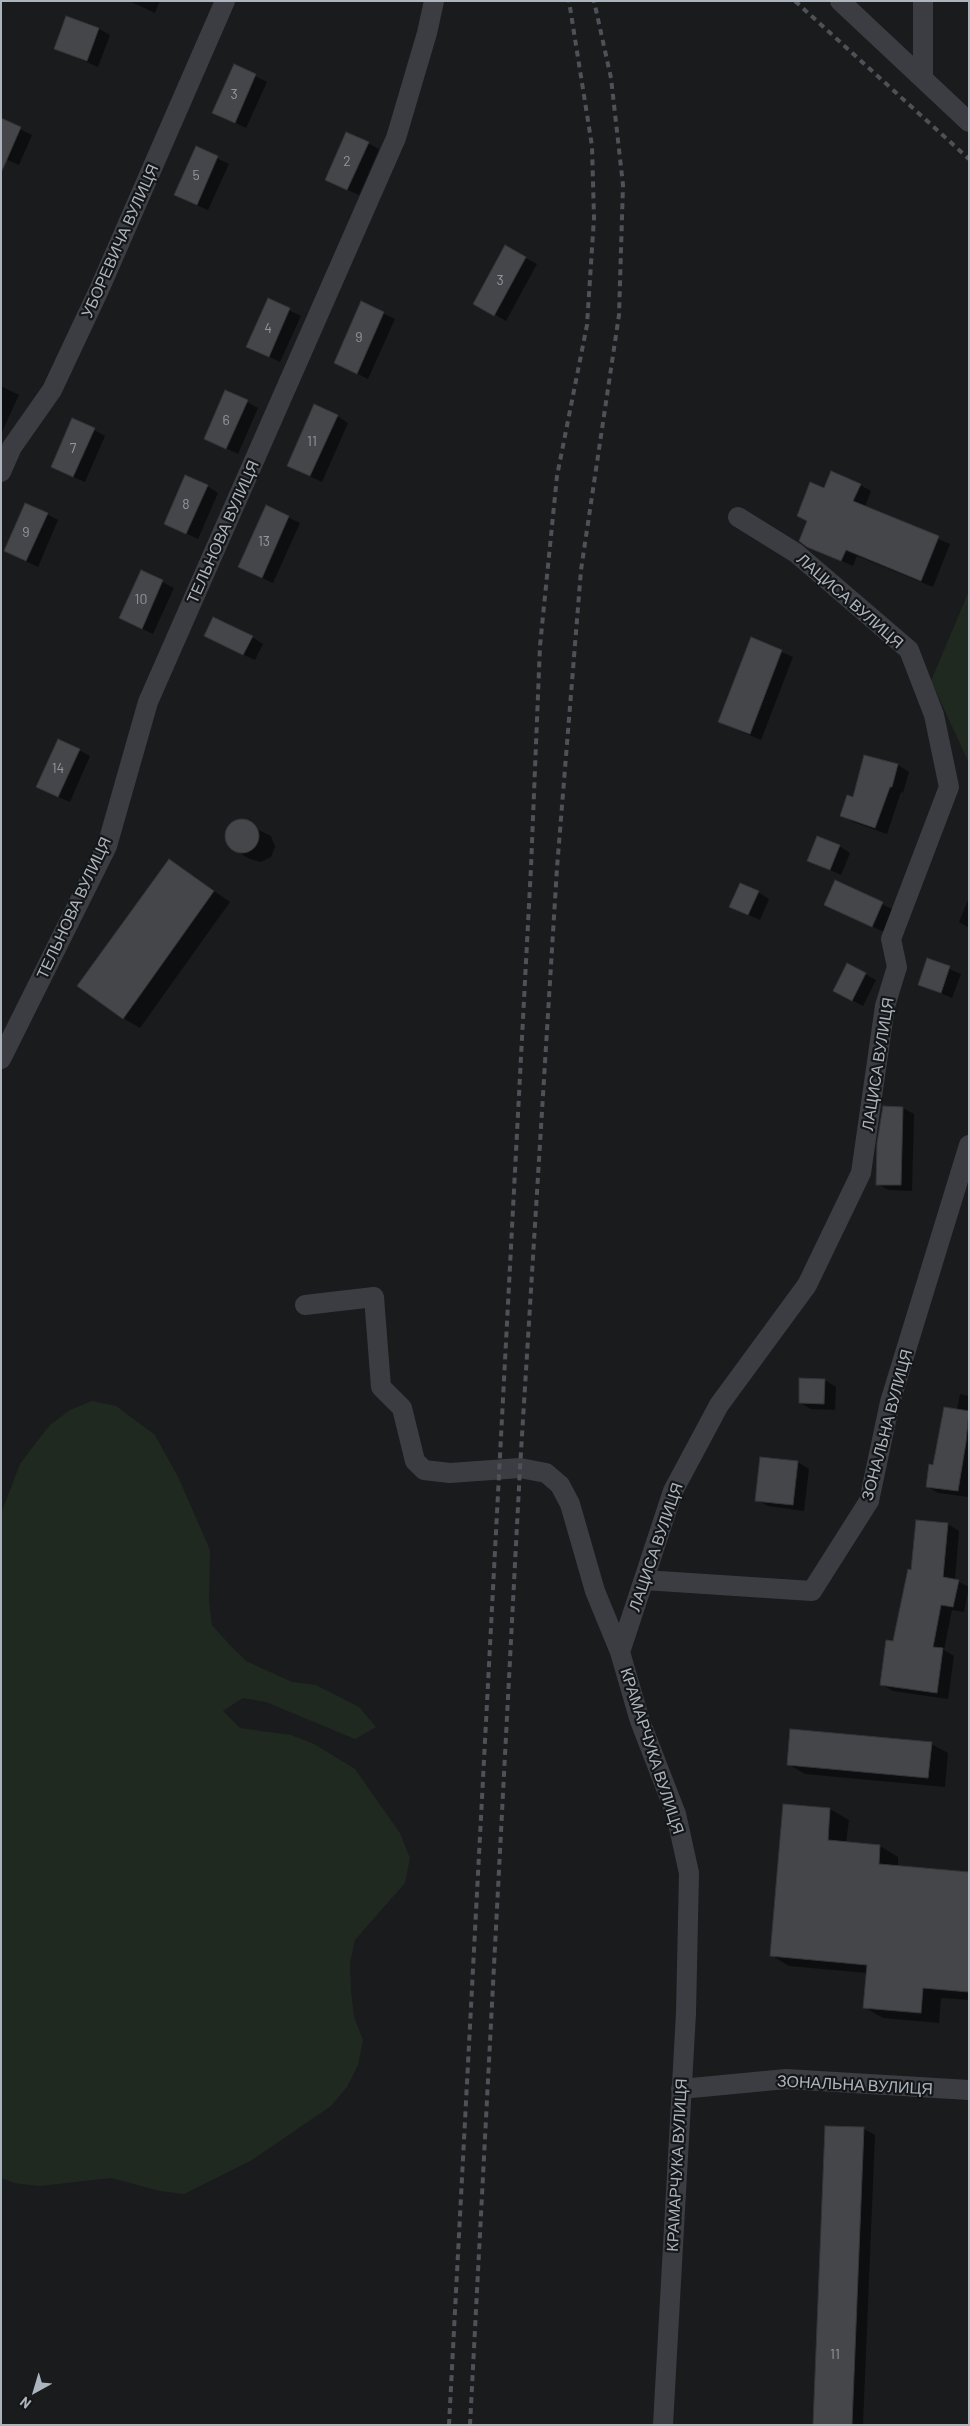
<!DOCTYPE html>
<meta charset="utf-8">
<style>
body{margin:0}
#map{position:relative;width:970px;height:2426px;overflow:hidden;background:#1a1b1d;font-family:Barlow,sans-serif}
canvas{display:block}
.frame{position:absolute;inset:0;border:2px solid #acb4bd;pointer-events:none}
.north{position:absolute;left:10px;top:2366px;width:50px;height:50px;-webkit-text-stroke:4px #151618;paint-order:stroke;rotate:219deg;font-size:14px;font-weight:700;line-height:20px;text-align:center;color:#acb4bd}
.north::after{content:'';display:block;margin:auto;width:18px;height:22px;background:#acb4bd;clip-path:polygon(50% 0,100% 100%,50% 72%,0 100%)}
</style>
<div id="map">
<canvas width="970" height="2426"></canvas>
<div class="frame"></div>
<div class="north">N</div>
</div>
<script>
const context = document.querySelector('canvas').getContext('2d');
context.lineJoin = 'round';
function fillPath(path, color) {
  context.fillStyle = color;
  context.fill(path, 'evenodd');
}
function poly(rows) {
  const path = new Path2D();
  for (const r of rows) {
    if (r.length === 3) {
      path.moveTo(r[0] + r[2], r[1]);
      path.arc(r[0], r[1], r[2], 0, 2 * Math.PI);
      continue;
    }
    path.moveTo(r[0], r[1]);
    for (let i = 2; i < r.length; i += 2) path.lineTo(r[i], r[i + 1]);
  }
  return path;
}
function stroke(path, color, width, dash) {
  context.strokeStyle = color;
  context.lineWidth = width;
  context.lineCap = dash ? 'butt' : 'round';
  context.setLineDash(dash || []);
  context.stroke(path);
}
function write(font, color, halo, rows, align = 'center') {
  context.font = font + ' Barlow,sans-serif';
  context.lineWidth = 4.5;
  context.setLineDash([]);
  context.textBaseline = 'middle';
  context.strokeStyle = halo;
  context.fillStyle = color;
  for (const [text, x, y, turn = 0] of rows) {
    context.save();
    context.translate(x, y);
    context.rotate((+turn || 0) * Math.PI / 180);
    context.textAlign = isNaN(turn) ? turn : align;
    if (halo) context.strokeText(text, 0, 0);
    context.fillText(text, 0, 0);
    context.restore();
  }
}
const green = poly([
 [969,591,969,763,931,681],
 [92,1401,116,1406,155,1435,179,1479,210,1550,209,1601,212,1625,228,1643,246,1661,292,1682,316,1685,359,1707,376,1727,355,1739,266,1702,243,1698,223,1711,240,1728,291,1735,314,1744,355,1769,400,1833,410,1858,405,1883,355,1940,350,1963,351,1991,354,2017,363,2040,358,2065,347,2087,331,2106,252,2160,184,2194,160,2191,111,2178,39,2186,15,2183,1,2178,1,1514,20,1464,35,1444,50,1425,70,1410]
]);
const shadow = poly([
 [129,1,160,1,155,13],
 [99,29,110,35,98,67,55,48],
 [235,66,267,82,246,128,214,112],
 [1,120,32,135,19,165,1,157],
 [368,143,379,149,359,195,338,186],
 [196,148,229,164,208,210,187,201],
 [505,247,537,264,506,321,475,303],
 [268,300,301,316,280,362,248,346],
 [362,303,395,319,368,379,335,363],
 [1,386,19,395,1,434],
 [247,402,258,408,238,454,205,438],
 [337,416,348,423,322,482,288,466],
 [94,430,105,436,85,482,64,473],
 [860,485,871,491,865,507,950,544,933,587,857,556,853,566,808,546,825,490],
 [207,486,218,493,198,539,177,529],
 [267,507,300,523,273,583,251,573],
 [47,514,58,520,38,567,5,551],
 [142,572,174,588,153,634,132,624],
 [252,637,263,644,255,660,216,642],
 [751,639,793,657,761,740,719,722],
 [79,750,90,756,70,802,49,793],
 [864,757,898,765,909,772,903,793,901,792,887,834,853,822,841,815,853,798],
 [240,821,271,836,275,847,271,857,261,862,250,859,232,849,226,839,228,828],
 [839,846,850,853,841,875,808,860],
 [169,860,230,902,140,1028,123,1018],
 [835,882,894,910,884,932,837,910],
 [758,892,769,899,760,920,742,912],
 [968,900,969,901,969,928,959,922],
 [928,960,961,974,952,998,919,984],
 [865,974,876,980,863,1006,846,997],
 [884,1107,903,1108,914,1114,912,1191,889,1190,877,1184],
 [825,1380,836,1387,835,1410,811,1409,800,1403],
 [960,1394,969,1396,969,1497,938,1493,927,1486,957,1410],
 [798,1462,809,1469,804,1511,768,1506,757,1500],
 [948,1524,959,1531,955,1580,969,1587,964,1612,952,1610,944,1650,954,1656,948,1699,893,1691,881,1684,912,1572],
 [931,1744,948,1753,945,1787,805,1774,788,1764],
 [784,1805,830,1809,849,1820,846,1843,880,1846,898,1857,898,1867,969,1873,969,2000,941,1998,939,2023,883,2018,864,2007,867,1973,789,1966,771,1955],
 [864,2129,875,2135,863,2425,814,2425]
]);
const building = poly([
 [66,16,99,28,87,61,54,49,66,16],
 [234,64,256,74,235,123,212,113,234,64],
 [1,118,21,127,1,173,1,118],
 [346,132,369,142,347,190,325,180,346,132],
 [196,146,218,156,197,205,174,195,196,146],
 [505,245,526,257,494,316,473,304,505,245],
 [268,298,290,308,269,357,246,347,268,298],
 [361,301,384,312,357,374,334,363,361,301],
 [225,390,248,400,226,449,204,439,225,390],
 [314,404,338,415,310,476,287,466,314,404],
 [72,418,95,428,73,477,51,467,72,418],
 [831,471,861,484,853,501,939,536,921,581,846,550,841,561,807,547,799,541,807,521,797,516,810,482,824,488,831,471],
 [185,475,208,485,186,534,164,524,185,475],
 [25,503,48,513,26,561,4,551,25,503],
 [266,505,289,516,262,578,238,567,266,505],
 [141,570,163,580,142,629,119,618,141,570],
 [213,617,253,636,243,655,204,636,213,617],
 [751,637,782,650,750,734,718,722,751,637],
 [58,739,80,749,58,797,36,787,58,739],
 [864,755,898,764,892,787,890,787,875,828,840,816,847,795,853,797,864,755],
 [242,836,17],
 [817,836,840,845,830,870,807,861,817,836],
 [169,859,214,891,123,1019,77,986,169,859],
 [835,880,883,902,872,927,824,905,835,880],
 [740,883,759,891,748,915,729,907,740,883],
 [927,958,950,966,941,993,918,985,927,958],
 [847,963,866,973,852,1001,833,991,847,963],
 [883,1106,903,1107,901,1185,876,1185,877,1143,883,1106],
 [799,1378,825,1379,824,1404,799,1403,799,1378],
 [944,1407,969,1411,966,1442,958,1491,926,1487,929,1464,933,1465,944,1407],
 [760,1457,798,1461,793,1505,755,1501,760,1457],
 [916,1520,948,1523,943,1577,959,1580,953,1607,941,1605,933,1647,943,1648,937,1693,880,1685,886,1640,893,1641,908,1569,911,1570,916,1520],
 [790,1729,932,1742,928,1778,787,1765,790,1729],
 [783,1804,830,1808,828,1840,880,1845,879,1864,969,1872,969,1992,923,1988,921,2013,863,2008,867,1965,770,1956,783,1804],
 [825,2126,864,2127,852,2425,813,2425,825,2126]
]);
const street = poly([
 [840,1,969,122],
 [923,78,923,1],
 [1,472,12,447,52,390,99,290,225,1],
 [1,1059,107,846,148,702,396,138,427,33,434,1],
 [305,1305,374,1297,381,1387,402,1408,415,1461,424,1470,450,1473,520,1468,546,1473,560,1485,570,1504,595,1591,620,1652,640,1721,676,1814,689,1873,686,2013,663,2425],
 [644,1580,812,1591,869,1501,890,1402,969,1145],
 [620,1652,673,1491,719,1405,807,1285,861,1173,885,1006,897,967,891,939,949,787,934,715,909,650,796,553,738,517],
 [681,2089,786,2079,969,2090]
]);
const rail = poly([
 [795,1,969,159],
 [449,2425,531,867,540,646,557,476,587,325,594,218,592,146,569,1],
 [470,2425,520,1468,557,868,581,570,619,315,623,185,611,78,594,1]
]);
const numberNames = [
 ["3",234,94],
 ["2",347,161],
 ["5",196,175],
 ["3",500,280],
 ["4",268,328],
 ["9",359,337],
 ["6",226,420],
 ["11",312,441],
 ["7",73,448],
 ["8",186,504],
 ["9",26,532],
 ["13",264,541],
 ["10",141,599],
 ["14",58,768],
 ["11",835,2354]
];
const streetNames = [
 ["УБОРЕВИЧА ВУЛИЦЯ",120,241,-66],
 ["ТЕЛЬНОВА ВУЛИЦЯ",223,532,-66],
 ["ЛАЦИСА ВУЛИЦЯ",850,601,41],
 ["ТЕЛЬНОВА ВУЛИЦЯ",74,908,-65],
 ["ЛАЦИСА ВУЛИЦЯ",878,1064,-81],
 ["ЗОНАЛЬНА ВУЛИЦЯ",887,1425,-75],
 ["ЛАЦИСА ВУЛИЦЯ",656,1547,-71],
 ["КРАМАРЧУКА ВУЛИЦЯ",652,1751,72],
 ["ЗОНАЛЬНА ВУЛИЦЯ",855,2085,3],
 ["КРАМАРЧУКА ВУЛИЦЯ",677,2165,-87]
];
fillPath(green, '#202920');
fillPath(shadow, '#0007');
fillPath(building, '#44464a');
stroke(building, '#343539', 1);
stroke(street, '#3b3d43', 20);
stroke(rail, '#4e5258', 4, [6, 5]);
write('14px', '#9298a0', null, numberNames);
write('16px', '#acb4bd', '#151618', streetNames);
</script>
